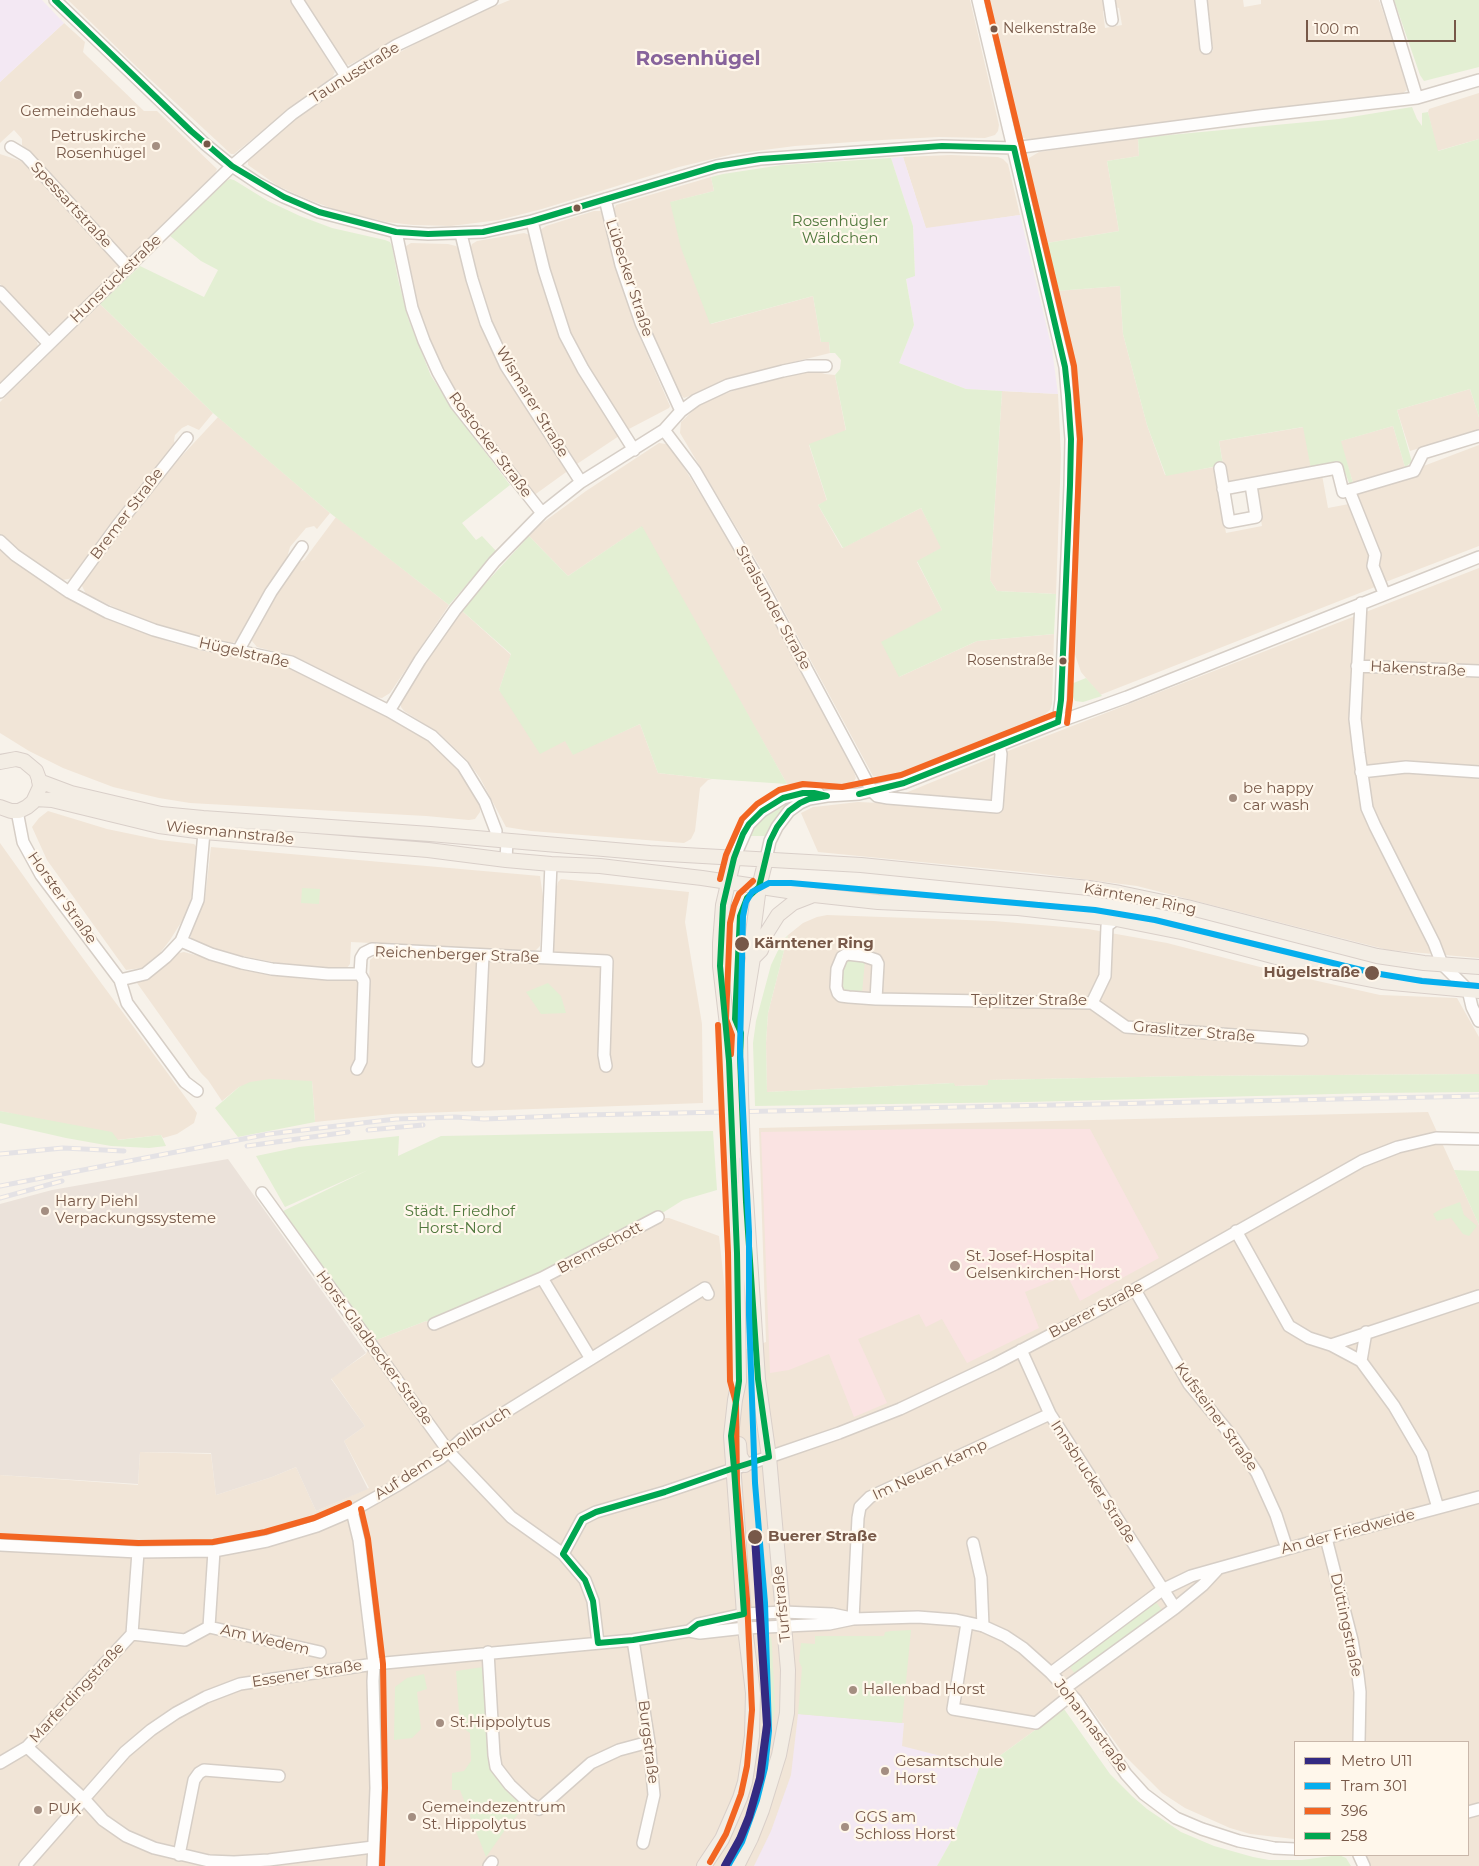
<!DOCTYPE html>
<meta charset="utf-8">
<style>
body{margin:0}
#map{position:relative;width:1479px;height:1866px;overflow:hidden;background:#f7f2ea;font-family:Montserrat,sans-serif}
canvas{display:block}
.legend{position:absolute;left:1294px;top:1741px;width:175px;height:115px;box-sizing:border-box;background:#fff7eb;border:1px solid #c9b7aa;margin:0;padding:6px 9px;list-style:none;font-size:15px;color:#775848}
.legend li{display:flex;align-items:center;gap:10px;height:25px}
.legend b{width:25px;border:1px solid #c9b7aa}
.scale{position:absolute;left:1306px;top:20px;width:150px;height:22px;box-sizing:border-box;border:2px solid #775848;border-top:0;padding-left:6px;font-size:15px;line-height:18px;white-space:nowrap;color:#775848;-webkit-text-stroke:4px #fff7eb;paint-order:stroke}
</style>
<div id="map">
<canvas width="1479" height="1866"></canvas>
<ul class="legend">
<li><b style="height:6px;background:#342a82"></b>Metro U11</li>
<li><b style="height:6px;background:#06aeed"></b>Tram 301</li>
<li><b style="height:6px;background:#f26522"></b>396</li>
<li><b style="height:6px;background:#00a651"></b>258</li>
</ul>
<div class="scale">100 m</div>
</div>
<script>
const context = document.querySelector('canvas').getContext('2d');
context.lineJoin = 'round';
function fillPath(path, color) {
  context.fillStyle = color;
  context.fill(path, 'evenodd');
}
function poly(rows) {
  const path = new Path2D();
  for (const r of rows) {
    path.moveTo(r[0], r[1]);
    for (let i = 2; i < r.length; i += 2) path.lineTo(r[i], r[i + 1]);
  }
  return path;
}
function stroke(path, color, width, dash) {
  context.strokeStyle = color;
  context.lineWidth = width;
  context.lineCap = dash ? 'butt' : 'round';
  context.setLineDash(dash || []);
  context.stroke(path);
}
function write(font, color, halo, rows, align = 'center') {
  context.font = font + ' Montserrat,sans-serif';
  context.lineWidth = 4.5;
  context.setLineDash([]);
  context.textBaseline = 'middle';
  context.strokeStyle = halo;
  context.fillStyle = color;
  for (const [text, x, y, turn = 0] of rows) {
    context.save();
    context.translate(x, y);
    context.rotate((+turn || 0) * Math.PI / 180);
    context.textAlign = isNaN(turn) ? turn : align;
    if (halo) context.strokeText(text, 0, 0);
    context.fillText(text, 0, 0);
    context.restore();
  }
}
const residential = poly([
 [68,0,291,0,335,72,332,78,294,105,234,154,231,154,138,68],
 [302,0,478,0,413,31,349,65,345,64],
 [510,0,970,0,999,125,998,131,995,135,985,138,939,137,882,140,795,146,733,154,679,167,542,209,499,220,451,226,413,225,387,222,339,211,307,199,278,186,248,165,248,159,301,114,361,73,454,23],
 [988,0,1106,0,1106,9,1103,11,1105,28,1122,25,1119,8,1114,7,1111,0,1197,0,1204,52,1213,51,1207,0,1243,0,1244,7,1261,4,1261,0,1379,0,1399,59,1407,90,1399,96,1340,100,1029,140,1021,137,1019,134],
 [64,23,85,42,83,52,88,57,144,111,157,111,217,169,214,176,129,258,126,257,22,145,22,139,14,130,0,143,0,82],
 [1479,93,1479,139,1437,151,1428,112,1429,109],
 [1138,138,1139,156,1107,161,1119,231,1047,243,1028,167,1029,158,1039,152],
 [0,154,27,163,121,267,51,333,44,331,0,284],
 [951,155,998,157,1003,159,1008,164,1020,215,926,229,903,157],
 [711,177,714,191,671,202,711,324,813,296,821,342,829,342,830,353,750,373,684,398,678,392,649,327,634,286,614,209,616,205],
 [594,211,601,211,603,213,612,254,624,293,641,340,670,406,669,408,627,430,594,378,573,339,555,291,540,230,546,226],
 [524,233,530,235,543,289,560,335,619,436,577,464,527,390,508,358,491,320,477,280,470,249,472,244,477,241],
 [411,243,448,244,456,246,459,249,472,298,569,470,533,496,467,411,443,370,419,315,404,249,406,246],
 [1120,286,1123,334,1147,425,1165,475,1214,467,1226,533,1262,526,1255,486,1322,475,1328,508,1349,504,1369,557,1367,566,1375,587,1100,695,1081,672,1071,643,1079,495,1079,413,1068,338,1057,291],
 [0,302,37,342,38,346,0,385],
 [100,304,213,413,199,430,188,425,182,428,175,435,174,441,176,446,73,578,63,580,29,558,0,534,0,402],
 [810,369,825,374,835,375,846,431,809,445,827,501,818,505,842,548,921,508,942,548,917,562,942,610,899,677,977,641,1054,634,1052,704,1050,710,1042,717,900,773,882,778,873,776,763,572,680,433,681,422,701,403,759,381],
 [1470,389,1479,417,1479,430,1410,451,1397,410],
 [1002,391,1058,394,1061,455,1056,594,997,591,990,580],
 [218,417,330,513,317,529,314,526,306,528,290,547,287,558,253,612,239,639,231,644,163,627,135,617,86,594,82,586,82,583,125,524,166,473],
 [1393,426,1405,467,1353,483,1340,441],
 [1304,427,1311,467,1226,482,1219,441],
 [659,443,666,444,671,447,745,565,852,766,856,778,852,784,822,786,787,784,641,527,568,576,529,536,541,524,586,491],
 [1479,445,1479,546,1383,583,1355,494,1361,493,1360,490],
 [336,517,449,605,390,693,382,698,375,697,298,658,257,647,252,641,252,637,276,592,295,564,304,560],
 [0,550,47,585,83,606,114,622,173,643,203,651,257,659,294,670,407,726,433,743,454,763,464,775,480,803,480,812,475,819,469,820,426,816,190,803,159,798,113,787,63,768,29,751,0,733],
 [1479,568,1479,958,1388,950,1137,886,1034,873,818,852,801,813,813,807,823,806,858,802,881,803,1008,751],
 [461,610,511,655,499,690,565,740,573,754,640,724,658,773,712,779,708,780,700,788,695,831,691,839,684,843,531,831,506,827,480,778,467,760,439,733,404,711,401,707,401,699],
 [48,811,107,829,160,840,194,844,197,847,196,879,187,913,170,940,160,953,142,968,126,970,47,860,32,827,39,818],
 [0,843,65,934,197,1113,194,1123,177,1134,163,1138,161,1135,117,1140,36,1119,0,1111],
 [211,847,540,876,543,897,540,946,535,951,351,942,350,964,346,969,341,969,293,966,227,953,200,943,191,938,191,931,205,898],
 [561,879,689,892,685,922,702,1024,703,1103,392,1114,315,1122,312,1081,239,1087,222,1101,208,1080,201,1073,137,983,151,977,175,954,184,952,263,973,304,979,352,981,369,981,370,960,376,955,551,964,556,891,558,882],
 [827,915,994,921,1088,929,1167,943,1291,975,1380,995,1457,998,1479,1037,1479,1074,1189,1076,989,1080,988,1085,954,1086,954,1083,767,1092,766,1043,768,1013,788,935,803,923,817,917],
 [1428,1112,1479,1225,1479,1866,1369,1866,1365,1855,1468,1855,1468,1742,1295,1742,1295,1839,1294,1839,1250,1834,1230,1828,1185,1808,1162,1793,1125,1756,1082,1696,994,1760,980,1766,937,1866,0,1866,0,1475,138,1485,140,1452,211,1454,216,1495,272,1477,296,1467,316,1511,369,1488,344,1441,365,1426,331,1378,366,1354,371,1342,426,1321,434,1326,658,1218,669,1218,719,1236,732,1354,766,1342,759,1128]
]);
const industrial = poly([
 [228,1159,366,1353,331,1379,365,1426,344,1441,368,1489,316,1511,296,1467,272,1477,216,1495,211,1453,140,1452,138,1484,0,1475,0,1204,52,1190]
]);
const education = poly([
 [0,0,42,0,64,23,0,82],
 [903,157,926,228,1020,215,1052,349,1058,394,966,389,899,363,914,325,906,278,915,275,913,226,891,158],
 [798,1714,904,1723,902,1746,980,1766,954,1836,937,1866,754,1866,771,1831,791,1775]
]);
const medical = poly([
 [925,1129,1090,1129,1159,1258,1080,1301,1067,1275,1025,1292,1039,1328,967,1363,942,1319,926,1327,919,1314,858,1339,887,1403,854,1417,829,1354,789,1370,770,1373,761,1132]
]);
const green = poly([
 [1394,0,1479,0,1479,67,1424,81,1420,75],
 [1412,107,1417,119,1422,126,1422,113,1428,112,1438,151,1479,139,1479,417,1470,389,1397,410,1412,462,1405,467,1393,426,1341,441,1353,483,1349,483,1342,464,1311,469,1303,427,1219,441,1223,465,1166,476,1147,425,1123,334,1120,286,1057,291,1058,287,1047,243,1119,231,1107,161,1139,156,1138,138,1339,119],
 [891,158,913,226,915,276,906,279,914,325,899,363,966,389,1002,391,990,580,997,591,1056,594,1054,634,977,641,899,677,881,642,942,610,917,561,941,548,921,508,843,548,818,505,827,500,809,444,846,430,835,375,840,369,841,360,835,353,830,353,829,342,821,342,813,296,710,324,681,248,670,202,714,191,711,177,723,174,782,165],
 [230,179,234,180,268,201,300,216,332,228,385,240,390,242,392,246,398,279,408,318,431,376,455,412,510,485,462,523,476,540,482,536,496,551,449,605,330,513,270,462,213,413,100,304,140,266,204,297,218,270,201,261,170,236,226,181],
 [642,526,767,748,787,784,712,779,658,773,640,724,573,755,565,741,540,754,499,690,511,654,461,610,529,536,568,576],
 [1086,678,1102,696,1083,702,1075,701,1071,693,1071,684],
 [796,799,766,836,749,836,759,820,775,806],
 [786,881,1099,909,1214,933,1334,963,1334,965,1181,926,866,895,786,885],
 [302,888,320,889,319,904,301,903],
 [788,935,768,1013,766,1043,767,1092,954,1083,955,1086,988,1085,988,1080,1189,1076,1479,1074,1479,1092,1372,1093,1026,1102,755,1106,753,1043,756,1021,771,965,783,940],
 [851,959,865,960,862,993,847,993,840,983,841,967],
 [548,983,561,996,566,1013,541,1014,526,992],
 [270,1079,312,1081,315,1122,238,1137,215,1108,239,1087,250,1082],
 [0,1111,112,1132,118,1140,161,1135,166,1146,149,1148,111,1146,66,1138,0,1123],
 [713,1131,717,1190,683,1200,656,1217,541,1277,434,1324,426,1321,371,1342,339,1297,283,1211,368,1170,285,1207,256,1156,299,1147,399,1136,398,1156,441,1136],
 [1454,1170,1479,1171,1479,1225],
 [1460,1202,1464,1215,1477,1226,1469,1236,1463,1234,1451,1218,1437,1221,1433,1214,1441,1209],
 [1155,1601,1162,1610,1076,1675,1069,1666],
 [911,1630,902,1723,798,1714,802,1668,799,1661,801,1643,815,1644,815,1636,884,1636,885,1632,891,1631],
 [768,1636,771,1637,772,1645,775,1708,769,1746,767,1744,769,1719,765,1638],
 [483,1667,490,1760,496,1778,525,1806,513,1820,505,1820,505,1830,486,1857,460,1790,452,1790,452,1773,464,1771,471,1761,470,1733,460,1726,456,1671],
 [424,1674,427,1689,417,1692,421,1729,412,1738,394,1740,395,1687,407,1678],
 [1064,1709,1110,1774,1132,1796,1147,1809,1181,1832,1214,1846,1253,1857,1269,1860,1302,1860,1339,1855,1346,1858,1351,1866,937,1866,954,1836,980,1766,994,1760]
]);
const minor = poly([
 [55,0,205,144,232,166,259,184,284,197,319,212,396,232,428,234,483,232,532,221,717,166,760,159,942,146,1014,148,1259,116,1417,98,1479,80],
 [297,0,346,76],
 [978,0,1065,367,1071,439,1070,485,1061,700,1058,722],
 [1109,0,1112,20],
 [1201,0,1206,48],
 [1387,0,1417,98],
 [11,147,26,156,128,267],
 [605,199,621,265,641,323,681,411],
 [532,221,544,270,565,335,583,369,634,450],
 [396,232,412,308,424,341,438,372,456,404,542,513],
 [461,234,472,279,486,323,506,366,581,482],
 [0,292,49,344],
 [0,392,232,166,292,114,346,76,397,45,492,0],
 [664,430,695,471,761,584,872,791,877,796,888,798,997,807,1001,754,999,746],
 [1220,468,1229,522,1256,517,1251,485],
 [1223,489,1337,468,1343,492,1414,471,1423,453,1479,436],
 [1349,490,1375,555,1373,566,1384,593],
 [0,541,15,555,69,592,107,612,154,630,200,643,291,662,389,711,432,736,463,766,485,802,496,831,495,840],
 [69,592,117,526,187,438],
 [1361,603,1355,719,1359,753,1367,808,1375,826,1434,943,1442,964,1468,990,1472,1007,1479,1021],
 [238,651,271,592,302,547],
 [1357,666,1479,671],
 [389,711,420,660,455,610,494,562,542,513,581,482,664,430,681,411,696,400,728,385,783,371,807,366,826,366],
 [1361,772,1406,767,1479,772],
 [17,811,23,842,41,875,120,980,127,1003,185,1082,197,1091],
 [734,858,749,824,762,811,783,798,803,793,818,793],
 [766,859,770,841,777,827,789,811,800,803,809,799,827,796,859,794,904,783,1058,722,1127,697,1479,557],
 [506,860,507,841],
 [181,941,211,954,242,963,272,969,328,974,360,974],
 [547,958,551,864],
 [360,974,361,958,364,953,372,949,607,961,604,1055,606,1066],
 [120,980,145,974,166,957,181,941,198,900,204,832],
 [876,999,849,997,841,996,838,993,836,987,837,969,842,957,847,954,864,956,876,960,878,964,876,999,1092,1003,1105,976,1107,926,1116,919],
 [1092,1003,1126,1027,1302,1040],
 [478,1061,483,955],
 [357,1069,361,1061,364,981,360,974],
 [262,1193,449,1452,511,1517,563,1554,585,1580,593,1601,598,1643],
 [1236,1231,1289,1326,1309,1338,1331,1345,1361,1361,1394,1406,1422,1454,1438,1508],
 [542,1278,591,1359],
 [1135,1290,1189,1384,1235,1440,1257,1473,1276,1515,1287,1549],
 [434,1324,542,1278,658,1217],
 [1331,1345,1479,1296],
 [1021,1350,1050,1414,1175,1608],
 [1361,1361,1366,1332],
 [352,1511,359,1540,374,1664,373,1681,376,1788,373,1866],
 [1326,1538,1352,1640,1358,1675,1360,1692,1359,1742],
 [973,1543,981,1578,983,1626],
 [0,1545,138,1552,214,1551,267,1541,317,1526,352,1511,396,1486,441,1458,462,1439,705,1288,708,1294],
 [563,1554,582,1519,596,1512,665,1492,769,1457,839,1433,900,1409,995,1364,1100,1309,1362,1161,1398,1147,1436,1138,1479,1139],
 [853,1619,858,1518,860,1507,870,1497,1050,1414],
 [967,1623,953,1709,1036,1723,1071,1695],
 [209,1627,214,1551],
 [689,1631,698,1624,744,1614,783,1612,832,1614,851,1618],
 [132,1634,185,1640,209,1627,320,1652],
 [633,1640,649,1742,654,1795,643,1843],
 [488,1652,494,1755,496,1767,510,1785,528,1802,539,1809,591,1763,619,1750,649,1742],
 [1051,1673,1162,1590,1191,1576,1326,1538,1479,1497],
 [1065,1688,1175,1608,1203,1585,1217,1570],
 [27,1747,85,1800,103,1820,126,1836,154,1848,209,1861,234,1862,269,1860,373,1847],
 [0,1763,27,1747,132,1634,138,1552],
 [1468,1812,1479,1809],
 [179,1855,194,1780,199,1773,204,1770,279,1776],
 [1359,1855,1364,1866],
 [25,1866,125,1752,151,1730,176,1713,206,1697,240,1684,374,1664,633,1640,689,1631,700,1633,745,1628,829,1624,853,1619,918,1617,956,1620,983,1626,1005,1636,1023,1648,1051,1673,1076,1700,1126,1774,1144,1794,1176,1818,1202,1829,1239,1841,1274,1848,1295,1849],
 [489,1866,492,1862]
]);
const major = poly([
 [0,762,16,759,24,761,36,771,39,779,40,787,33,802,27,807,19,811,11,811,0,807],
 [39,781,71,793,161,814,203,818,430,834,650,853,861,865,1089,888,1120,893,1187,907,1377,956,1424,963,1479,967],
 [35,799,52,800,159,826,204,832,428,850,506,860,551,864,600,866,702,878,814,895,878,902,1018,908,1116,919,1186,933,1336,973,1382,982,1479,991],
 [753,958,761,950,766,934,778,915,793,903,811,896],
 [730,1094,727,1025,720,966,720,943,723,905,734,858],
 [741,1094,740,1037,753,958,751,948,759,887,766,859],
 [739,1444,740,1456,745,1465],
 [704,1866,722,1839,740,1798,745,1782,752,1736,753,1693,745,1628,731,1436,735,1400,739,1381,737,1253,733,1152],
 [737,1866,751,1838,762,1810,779,1755,787,1713,788,1670,769,1457,758,1379,743,1152]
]);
const tram = poly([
 [738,1183,740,1153]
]);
const rail = poly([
 [368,1130,423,1125],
 [247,1146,348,1132],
 [0,1154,63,1148,124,1151],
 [0,1186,269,1134,396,1119,455,1117,484,1119,583,1115,1479,1096],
 [0,1198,62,1181]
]);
const majorBridge = poly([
 [730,1094,733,1152],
 [741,1094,743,1152]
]);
const bus1 = poly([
 [987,0,1074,366,1080,439,1070,700,1067,723],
 [720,879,726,855,742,819,757,804,779,790,803,784,842,787,901,775,1055,714],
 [731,1054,732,1035,726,1019,730,923,734,906,739,894,753,881],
 [361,1509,368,1539,383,1664,385,1788,382,1866],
 [0,1536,138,1543,213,1542,265,1532,314,1518,349,1503],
 [710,1862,726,1834,741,1794,747,1766,752,1710,747,1599,737,1484,736,1403,730,1381,728,1253,718,1025]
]);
const bus2 = poly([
 [55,0,191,131,232,166,284,197,319,212,396,232,428,234,483,232,532,221,717,166,760,159,942,146,1014,148],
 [1014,148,1065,367,1068,395,1071,439,1070,485,1061,700,1058,722],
 [1058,722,999,746,904,783,1058,722],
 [859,794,904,783],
 [859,794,904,783],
 [734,1468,744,1614,698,1624,689,1631,633,1640,598,1643,593,1601,585,1580,563,1554,582,1519,596,1512,665,1492,734,1468],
 [734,1468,731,1436,739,1381,737,1253,729,1061,720,966,723,905,734,858,743,834,749,824,762,811,783,798,803,793,814,793,827,796],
 [734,1468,769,1457,758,1379,746,1202,740,1057,741,1033,735,1019,740,916,747,898,759,887,770,841,777,827,789,811,800,803,809,799,827,796]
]);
const tram1 = poly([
 [728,1866,742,1842,757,1800,765,1768,769,1731,765,1603,755,1483,749,1315,749,1232,740,1050,743,916,746,902,752,892,769,883,791,883,1095,910,1155,920,1374,973,1422,981,1478,986]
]);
const metro1 = poly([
 [725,1866,740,1839,749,1817,760,1778,767,1725,755,1537]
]);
const markers = [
 [994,29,4.5,"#775848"],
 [78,95,5,"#a48e81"],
 [207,144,4.5,"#775848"],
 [156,146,5,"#a48e81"],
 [577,208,4.5,"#775848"],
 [1063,661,4.5,"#775848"],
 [1233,798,5,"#a48e81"],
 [742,944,8,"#775848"],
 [1372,973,8,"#775848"],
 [45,1211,5,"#a48e81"],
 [955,1266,6,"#a48e81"],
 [755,1537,8,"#775848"],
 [853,1690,5,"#a48e81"],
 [440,1723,5,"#a48e81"],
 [885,1771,5,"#a48e81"],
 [38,1810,5,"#a48e81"],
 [412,1817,5,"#a48e81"],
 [845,1827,5,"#a48e81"]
];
const busNames = [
 ["Nelkenstraße",1003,29],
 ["Rosenstraße",1054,661,"right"]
];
const streetNames = [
 ["Taunusstraße",355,73,-32],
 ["Spessartstraße",71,205,47],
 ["Lübecker Straße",629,278,72],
 ["Hunsrückstraße",116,279,-44],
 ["Wismarer Straße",532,402,59],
 ["Rostocker Straße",490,445,53],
 ["Bremer Straße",127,514,-53],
 ["Stralsunder Straße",773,608,61],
 ["Hügelstraße",244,653,13],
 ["Hakenstraße",1418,669,3],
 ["Wiesmannstraße",230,833,6],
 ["Horster Straße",62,898,55],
 ["Kärntener Ring",1140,899,11],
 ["Reichenberger Straße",457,955,2],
 ["Teplitzer Straße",1029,1001],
 ["Graslitzer Straße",1194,1032,5],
 ["Brennschott",600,1248,-28],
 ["Buerer Straße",1096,1310,-28],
 ["Horst-Gladbecker-Straße",374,1348,54],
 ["Kufsteiner Straße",1216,1417,54],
 ["Auf dem Schollbruch",443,1453,-33],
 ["Im Neuen Kamp",930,1470,-25],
 ["Innsbrucker Straße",1093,1482,57],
 ["An der Friedweide",1348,1532,-15],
 ["Turfstraße",782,1604,-96],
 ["Düttingstraße",1346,1625,78],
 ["Am Wedem",265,1640,13],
 ["Essener Straße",307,1674,-9],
 ["Marferdingstraße",77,1693,-47],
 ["Johannastraße",1091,1726,53],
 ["Burgstraße",648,1742,83]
];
const poiNames = [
 ["Gemeindehaus",78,112,"center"],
 ["Petruskirche",146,137,"right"],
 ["Rosenhügel",146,154,"right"],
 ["be happy",1243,789],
 ["car wash",1243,806],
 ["Harry Piehl",55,1202],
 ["Verpackungssysteme",55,1219],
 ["St. Josef-Hospital",966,1257],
 ["Gelsenkirchen-Horst",966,1274],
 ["Hallenbad Horst",863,1690],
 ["St.Hippolytus",450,1723],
 ["Gesamtschule",895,1762],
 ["Horst",895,1779],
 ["Gemeindezentrum",422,1808],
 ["St. Hippolytus",422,1825],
 ["PUK",48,1810],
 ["GGS am",855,1818],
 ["Schloss Horst",855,1835]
];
const parkNames = [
 ["Rosenhügler",840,222],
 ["Wäldchen",840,239],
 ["Städt. Friedhof",460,1212],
 ["Horst-Nord",460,1229]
];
const stopNames = [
 ["Kärntener Ring",754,944],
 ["Hügelstraße",1360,973,"right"],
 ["Buerer Straße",768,1537]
];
const districtNames = [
 ["Rosenhügel",698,59]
];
fillPath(residential, '#f1e5d7');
fillPath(industrial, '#ebe2da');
fillPath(education, '#f3e8f3');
fillPath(medical, '#fae3e2');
fillPath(green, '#e3efd3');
stroke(minor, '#d6cec6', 14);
stroke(major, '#d9cfc9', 16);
stroke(minor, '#fefdfc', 11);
stroke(major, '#f3ede4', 14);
stroke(tram, '#e4e2e5', 1);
stroke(rail, '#e4e2e5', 5);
stroke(rail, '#fff7eb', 3, [9]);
stroke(majorBridge, '#d9cfc9', 16, []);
stroke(majorBridge, '#f3ede4', 14);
stroke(bus1, '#f26522', 6);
stroke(bus2, '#00a651', 6);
stroke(tram1, '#06aeed', 6);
stroke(metro1, '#342a82', 8);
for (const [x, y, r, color] of markers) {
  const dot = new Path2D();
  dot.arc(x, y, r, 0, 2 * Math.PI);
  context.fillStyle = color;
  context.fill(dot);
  stroke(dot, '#fff7eb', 2);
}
write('14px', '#775848', '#fff7eb', busNames, 'left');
write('15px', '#775848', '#fff7eb', streetNames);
write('15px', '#775848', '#fff7eb', poiNames, 'left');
write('15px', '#4f783c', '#fff7eb', parkNames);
write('bold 15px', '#775848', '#fff7eb', stopNames, 'left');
write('bold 20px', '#87639b', '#fff7eb', districtNames);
</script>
